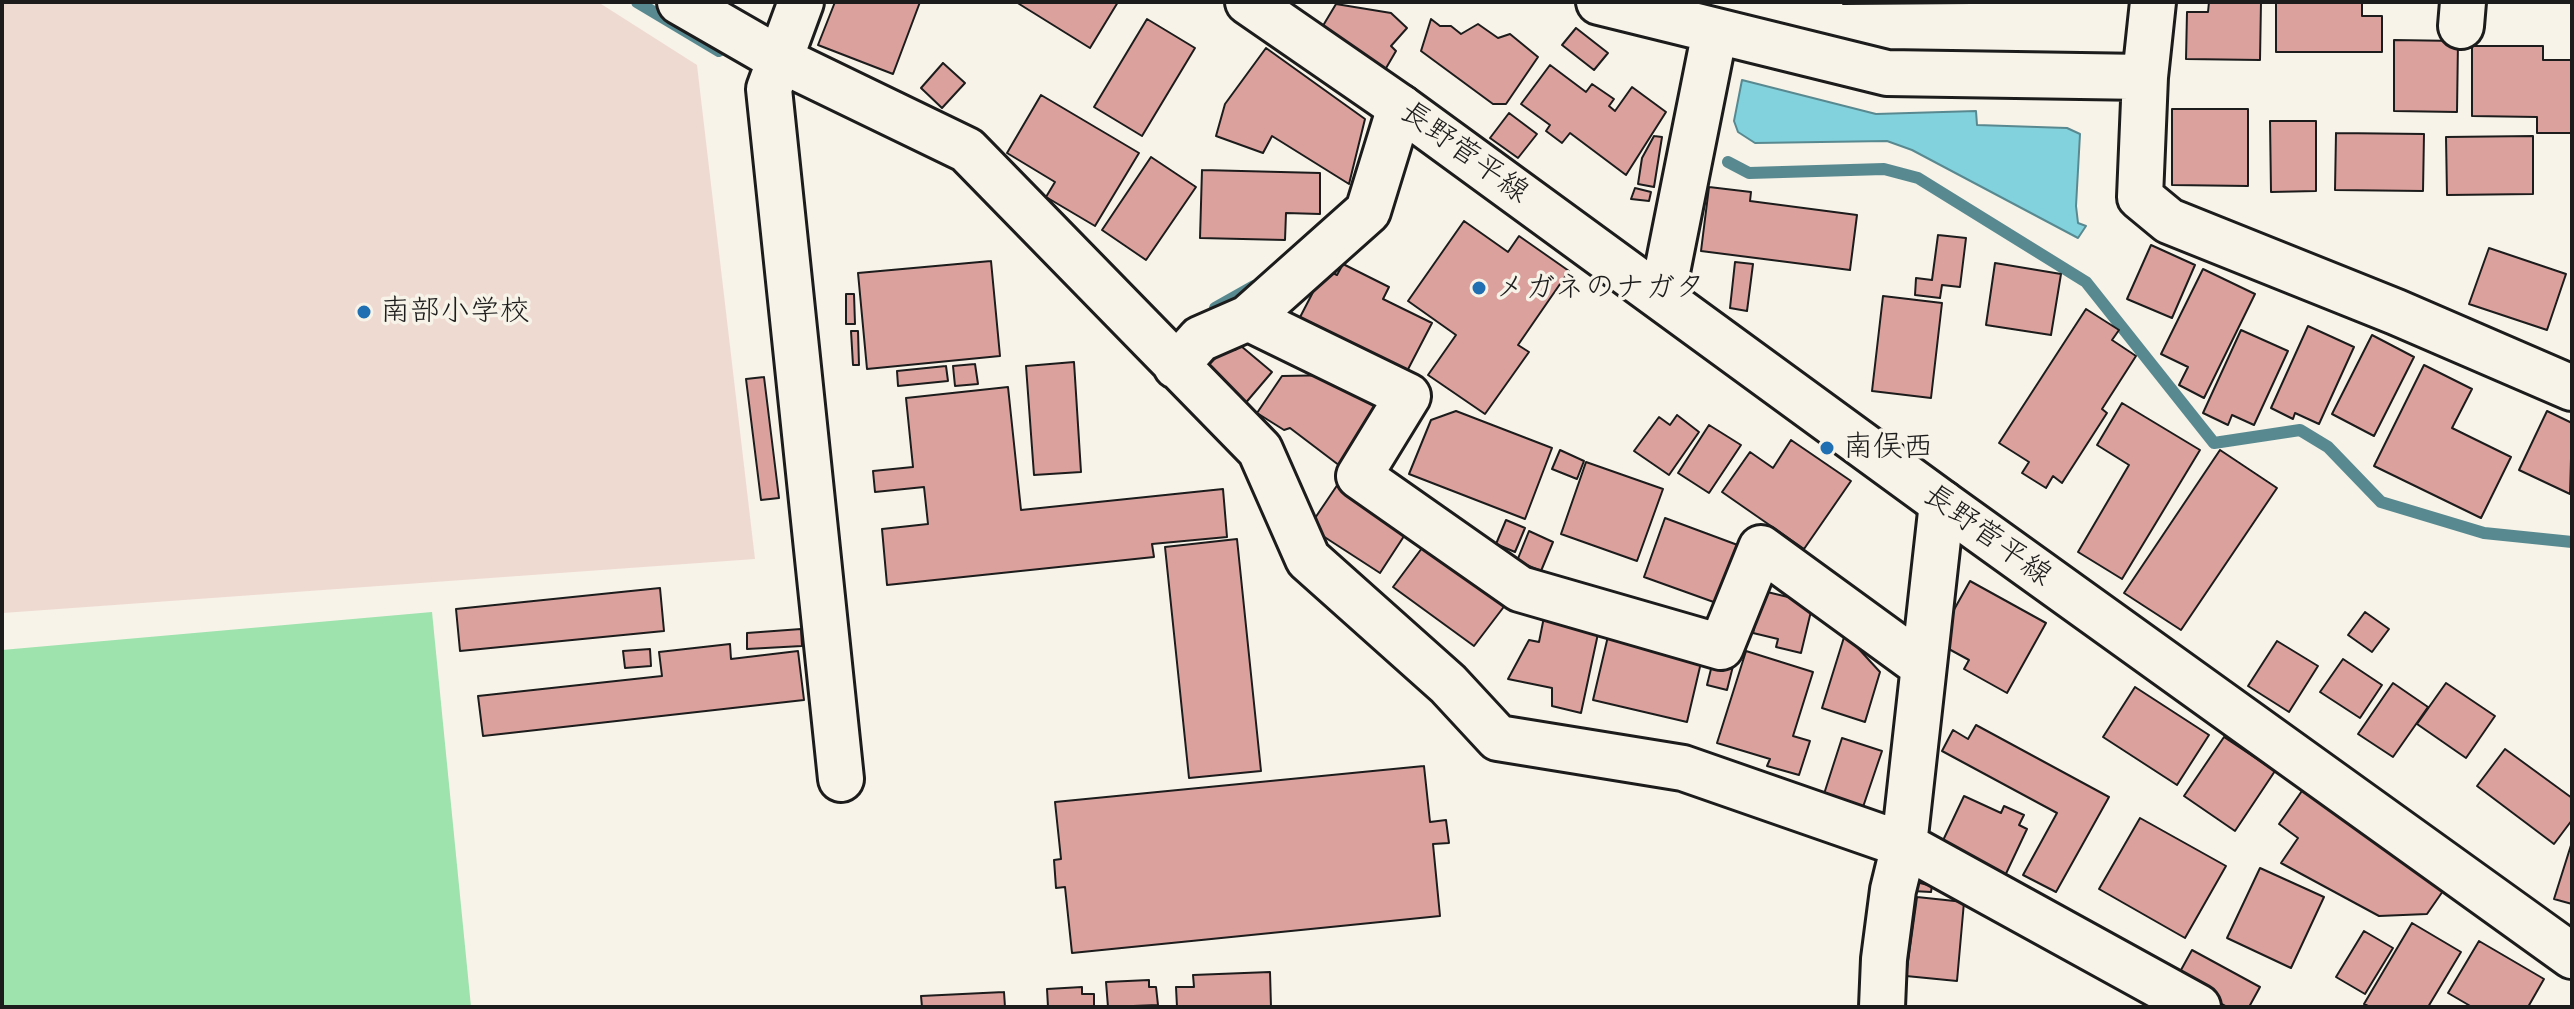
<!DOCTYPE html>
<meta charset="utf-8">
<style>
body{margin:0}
#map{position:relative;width:2574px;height:1009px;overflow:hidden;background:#f7f3e8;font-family:Itim,sans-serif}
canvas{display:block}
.frame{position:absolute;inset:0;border:4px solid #1c1c1c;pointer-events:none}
</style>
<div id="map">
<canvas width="2574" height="1009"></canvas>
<div class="frame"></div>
</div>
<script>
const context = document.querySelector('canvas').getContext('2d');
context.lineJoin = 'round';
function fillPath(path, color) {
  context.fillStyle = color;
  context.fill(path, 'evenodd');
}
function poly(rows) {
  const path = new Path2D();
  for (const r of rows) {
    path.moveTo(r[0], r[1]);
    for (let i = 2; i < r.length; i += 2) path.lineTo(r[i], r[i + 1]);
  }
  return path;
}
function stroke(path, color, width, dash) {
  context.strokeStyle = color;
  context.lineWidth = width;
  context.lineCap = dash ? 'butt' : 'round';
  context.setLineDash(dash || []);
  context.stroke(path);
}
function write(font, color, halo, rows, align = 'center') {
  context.font = font + ' Itim,"Klee One",sans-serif';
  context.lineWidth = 7;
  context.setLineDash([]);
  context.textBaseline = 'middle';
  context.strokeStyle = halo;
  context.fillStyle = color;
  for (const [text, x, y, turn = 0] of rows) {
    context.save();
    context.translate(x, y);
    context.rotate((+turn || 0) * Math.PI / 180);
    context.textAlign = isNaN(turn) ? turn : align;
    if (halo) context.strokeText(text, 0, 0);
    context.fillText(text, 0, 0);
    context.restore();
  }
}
const built = poly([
 [2,2,598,2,697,65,755,559,3,613]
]);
const green = poly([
 [432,612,471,1007,2,1007,2,650]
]);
const water = poly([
 [1742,80,1876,114,1976,111,1977,125,2067,128,2080,134,2076,206,2078,223,2086,226,2078,238,1912,150,1887,141,1755,143,1738,132,1734,121,1742,80]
]);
const stream = poly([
 [637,2,719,51],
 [1728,162,1749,173,1884,169,1918,178,2086,282,2214,443,2300,430,2328,447,2381,502,2484,533,2572,542],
 [1215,308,1254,286]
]);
const building = poly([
 [835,2,920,2,893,74,818,45,835,2],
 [1016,2,1118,2,1090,48,1016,2],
 [1843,2,2099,2,1843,4,1843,2],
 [2209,2,2261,2,2260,60,2186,59,2187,12,2208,12,2209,2],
 [2276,2,2362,2,2362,16,2382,16,2382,52,2276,52,2276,2],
 [1336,4,1391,13,1407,28,1391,46,1396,51,1382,75,1321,29,1336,4],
 [1147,19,1195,48,1142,136,1094,107,1147,19],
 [1431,19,1440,26,1451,26,1461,34,1478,24,1498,38,1510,34,1538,57,1506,104,1493,104,1421,51,1431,19],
 [1576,28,1608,53,1594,70,1562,45,1576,28],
 [2394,40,2458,41,2457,112,2394,111,2394,40],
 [2472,46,2543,46,2543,60,2572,60,2572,133,2537,133,2537,117,2472,116,2472,46],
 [1266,48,1365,119,1349,184,1272,136,1263,153,1216,136,1225,104,1266,48],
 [943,63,965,83,942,108,921,88,943,63],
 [1550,65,1586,92,1592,84,1614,99,1609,106,1615,111,1632,87,1666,112,1626,175,1570,133,1562,143,1546,131,1550,125,1521,104,1550,65],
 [1041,95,1139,153,1095,226,1046,197,1055,182,1007,153,1041,95],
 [2172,109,2248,109,2248,186,2172,185,2172,109],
 [1509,113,1537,134,1518,158,1490,138,1509,113],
 [2270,121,2316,121,2316,191,2271,192,2270,121],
 [2336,133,2424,134,2423,191,2335,190,2336,133],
 [1654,136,1662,137,1654,187,1638,184,1642,158,1654,136],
 [2533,136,2533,194,2447,195,2446,137,2533,136],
 [1151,157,1196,187,1146,260,1102,230,1151,157],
 [1202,170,1320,173,1320,214,1286,213,1285,240,1200,238,1202,170],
 [1709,187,1751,192,1750,201,1857,215,1850,270,1701,251,1709,187],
 [1635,188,1651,192,1649,201,1631,199,1635,188],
 [1464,221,1508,252,1519,236,1569,271,1518,345,1529,352,1485,414,1428,375,1456,335,1408,301,1464,221],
 [1938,235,1966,238,1960,287,1942,285,1940,298,1915,295,1916,278,1932,280,1938,235],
 [2151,245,2195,265,2172,318,2127,299,2151,245],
 [2489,248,2566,274,2547,330,2469,304,2489,248],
 [991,261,1000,356,867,369,858,273,991,261],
 [1735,262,1753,264,1747,311,1730,308,1735,262],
 [1995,263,2061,274,2051,335,1986,325,1995,263],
 [1343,264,1389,287,1383,299,1432,323,1404,377,1297,323,1325,269,1337,275,1343,264],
 [2203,269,2255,294,2204,398,2179,385,2188,367,2161,354,2203,269],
 [846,294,854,294,855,324,846,324,846,294],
 [1883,296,1942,303,1931,398,1872,391,1883,296],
 [2086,309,2119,330,2112,340,2136,356,2102,409,2107,413,2062,483,2053,476,2046,488,2022,473,2029,462,1999,443,2086,309],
 [2308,326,2354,347,2319,424,2295,413,2293,419,2271,408,2308,326],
 [2241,330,2288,351,2254,425,2232,415,2228,425,2203,413,2241,330],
 [851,331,858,331,859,365,853,365,851,331],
 [2372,335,2414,357,2374,436,2332,414,2372,335],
 [1229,345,1235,350,1241,346,1272,372,1243,406,1202,371,1229,345],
 [1074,362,1081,472,1034,475,1026,366,1074,362],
 [975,364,978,384,955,386,953,366,975,364],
 [2424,365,2472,389,2452,428,2511,457,2481,518,2374,466,2424,365],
 [946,366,948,381,898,386,897,371,946,366],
 [1338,375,1387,411,1344,469,1290,428,1284,430,1257,413,1282,376,1338,375],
 [764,377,779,498,761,500,746,379,764,377],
 [1008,387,1021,510,1223,489,1227,537,1152,544,1154,557,887,585,882,529,928,524,924,487,875,492,873,471,913,467,906,398,1008,387],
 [2122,403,2200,450,2122,579,2078,552,2129,465,2097,445,2122,403],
 [1456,411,1552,448,1525,519,1409,474,1431,420,1456,411],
 [2547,411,2572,423,2570,494,2519,470,2547,411],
 [1677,415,1699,432,1669,475,1634,451,1659,417,1670,425,1677,415],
 [1709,425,1741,445,1709,493,1678,473,1709,425],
 [1791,440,1851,481,1804,549,1722,492,1750,452,1773,468,1791,440],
 [1560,450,1584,461,1577,479,1552,469,1560,450],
 [2220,450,2277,488,2181,630,2124,593,2220,450],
 [1586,462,1663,489,1637,561,1561,534,1586,462],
 [1338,484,1408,530,1380,573,1309,527,1338,484],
 [1665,518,1743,547,1722,605,1644,577,1665,518],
 [1506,520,1525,528,1515,552,1496,544,1506,520],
 [1529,531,1553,542,1541,571,1517,561,1529,531],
 [1237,539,1261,771,1189,778,1165,547,1237,539],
 [1428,540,1509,600,1474,646,1393,587,1428,540],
 [1970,581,2046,623,2007,693,1964,669,1969,660,1936,642,1970,581],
 [660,588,664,631,460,651,456,609,660,588],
 [1763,591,1813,603,1801,653,1776,647,1778,639,1753,633,1763,591],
 [2365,612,2389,629,2372,652,2348,635,2365,612],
 [1544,617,1599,629,1581,713,1552,706,1552,688,1508,679,1529,640,1539,642,1544,617],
 [801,629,802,646,747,649,747,633,801,629],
 [1609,632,1703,654,1687,722,1593,700,1609,632],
 [1845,634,1880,672,1865,722,1822,708,1845,634],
 [2277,641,2318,666,2289,712,2248,686,2277,641],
 [730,644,731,659,798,651,804,700,483,736,478,696,662,676,659,652,730,644],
 [650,649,651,666,625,668,623,651,650,649],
 [1746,651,1813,672,1793,736,1810,741,1799,775,1767,766,1770,759,1717,743,1746,651],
 [1714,657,1734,662,1727,690,1707,685,1714,657],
 [2343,659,2382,685,2360,718,2320,692,2343,659],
 [2393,683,2428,707,2393,757,2358,734,2393,683],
 [2446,683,2495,716,2466,758,2417,724,2446,683],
 [2135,687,2209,735,2177,785,2103,737,2135,687],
 [1976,725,2109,797,2056,892,2023,875,2057,813,1942,751,1953,730,1968,739,1976,725],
 [2224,737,2275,771,2235,831,2184,796,2224,737],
 [1842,738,1882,751,1863,807,1824,794,1842,738],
 [2505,749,2572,798,2572,820,2554,844,2477,786,2505,749],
 [1424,766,1430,822,1446,820,1449,843,1433,844,1440,916,1072,953,1065,887,1056,888,1054,860,1061,859,1055,802,1424,766],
 [2304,788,2443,891,2427,914,2379,916,2281,863,2298,838,2279,824,2304,788],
 [1964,796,2001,813,2004,806,2024,815,2019,825,2027,829,2003,880,1938,851,1964,796],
 [2140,818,2226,866,2185,938,2099,889,2140,818],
 [2572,842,2572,904,2554,899,2572,842],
 [2260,868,2324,897,2291,968,2227,938,2260,868],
 [1912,881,1932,886,1931,892,1912,891,1912,881],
 [1917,897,1964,902,1957,981,1906,976,1917,897],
 [2412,923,2461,952,2428,1007,2370,1007,2364,1004,2412,923],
 [2364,931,2393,948,2365,994,2336,977,2364,931],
 [2479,941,2544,979,2528,1007,2472,1007,2448,993,2479,941],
 [2192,950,2260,987,2249,1007,2227,1007,2176,979,2192,950],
 [1270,972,1271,1007,1177,1007,1176,987,1194,987,1193,975,1270,972],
 [1149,980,1149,987,1156,987,1158,1005,1108,1007,1106,982,1149,980],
 [1082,987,1082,994,1094,994,1094,1007,1048,1007,1047,989,1082,987],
 [1004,992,1005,1007,922,1007,921,996,1004,992]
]);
const minor = poly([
 [680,2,779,59,967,150,1260,450,1308,559,1448,684,1498,738,1683,768,1904,845,2198,1007],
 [801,2,769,89,841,779],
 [1599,2,1887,73,2145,77],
 [2153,2,2145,77,2140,197,2169,221,2396,312,2572,388],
 [2461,26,2463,2],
 [1662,297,1715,31],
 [1248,318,1408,396,1359,476,1520,589,1721,647,1761,548,1923,666],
 [1176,366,1200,339,1248,318,1368,211,1400,107],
 [1882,1007,1884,959,1893,890,1904,845,1942,503]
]);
const major = poly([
 [1248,2,1400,107,1942,503,2572,956]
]);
const markers = [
 [1479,288,8,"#1f6fb2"],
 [364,312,8,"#1f6fb2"],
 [1827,448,8,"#1f6fb2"]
];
const streetNames = [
 ["長野菅平線",1464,153,36],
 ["長野菅平線",1987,536,36]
];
const poiNames = [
 ["メガネのナガタ",1495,288],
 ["南部小学校",380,312],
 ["南俣西",1843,448]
];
fillPath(built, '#efdad2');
fillPath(green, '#9ee2ae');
fillPath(water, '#82d2de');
stroke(water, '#598990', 2);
stroke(stream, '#598990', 12);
fillPath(building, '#dba19d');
stroke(building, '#1c1c1c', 2);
stroke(minor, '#1c1c1c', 50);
stroke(major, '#1c1c1c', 50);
stroke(minor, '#f7f3e8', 44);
stroke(major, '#f7f3e8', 44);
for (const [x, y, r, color] of markers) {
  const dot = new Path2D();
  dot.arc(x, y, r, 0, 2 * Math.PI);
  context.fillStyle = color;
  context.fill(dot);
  stroke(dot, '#f7f3e8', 3);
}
write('30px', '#1c1c1c', '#f7f3e8', streetNames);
write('30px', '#1c1c1c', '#f7f3e8', poiNames, 'left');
</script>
